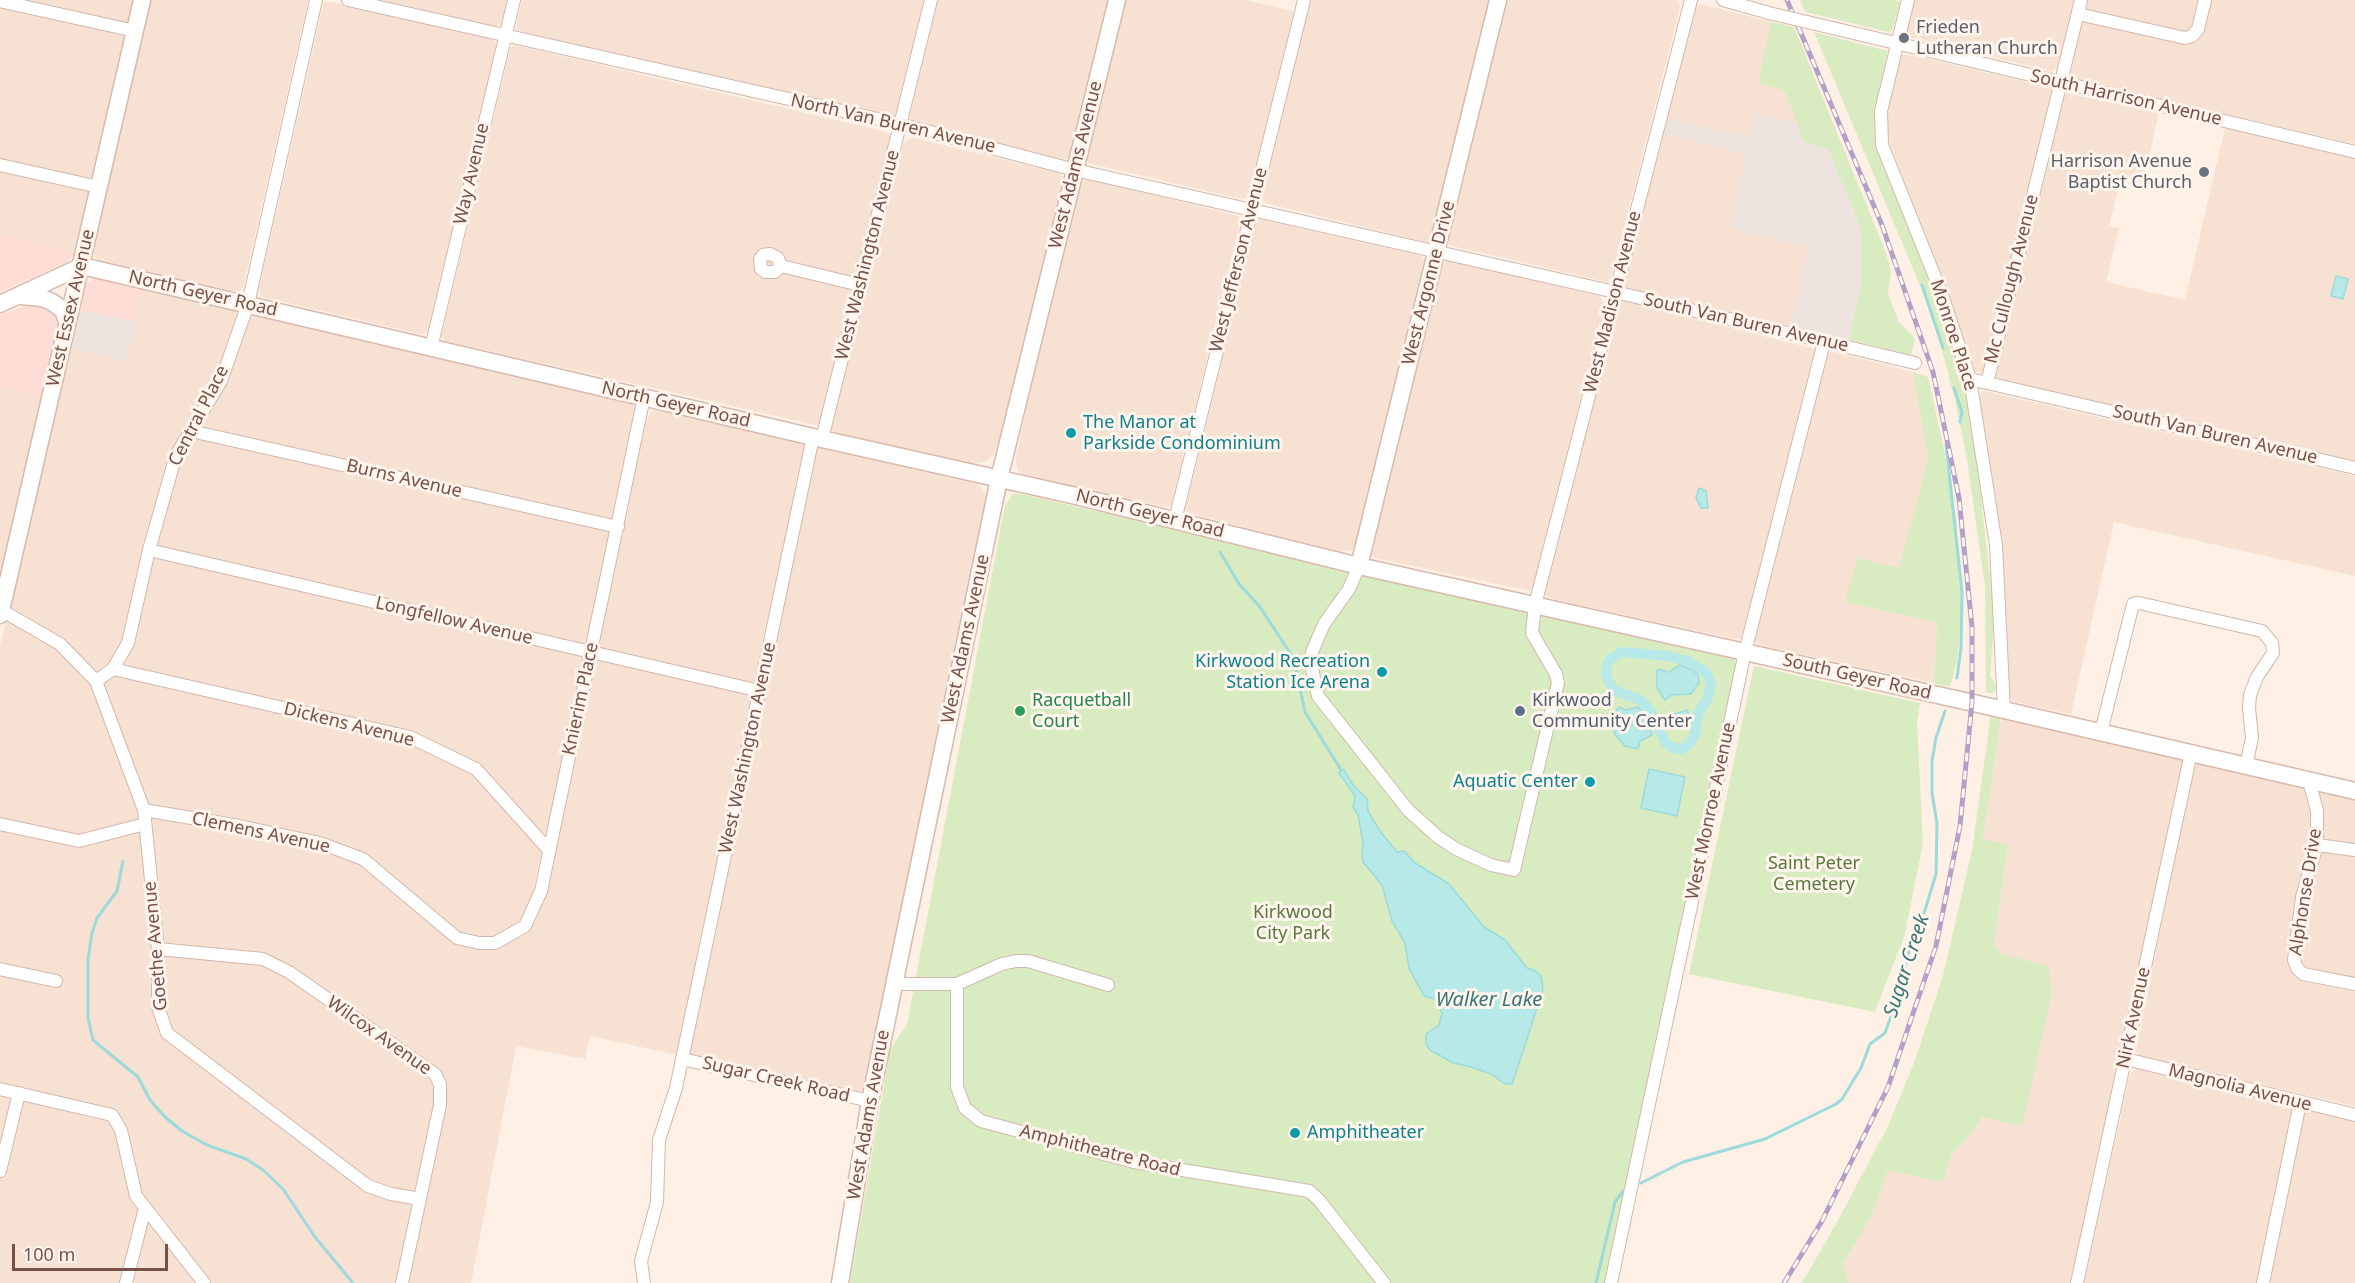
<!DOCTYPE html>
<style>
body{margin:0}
#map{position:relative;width:2355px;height:1283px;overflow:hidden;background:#fef0e4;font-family:"Noto Sans",sans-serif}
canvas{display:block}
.scale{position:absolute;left:12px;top:1244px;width:156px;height:27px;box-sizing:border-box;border:3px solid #785248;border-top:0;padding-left:8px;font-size:18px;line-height:21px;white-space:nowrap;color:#785248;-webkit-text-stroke:4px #fff5ec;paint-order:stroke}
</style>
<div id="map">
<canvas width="2355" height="1283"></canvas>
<div class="scale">100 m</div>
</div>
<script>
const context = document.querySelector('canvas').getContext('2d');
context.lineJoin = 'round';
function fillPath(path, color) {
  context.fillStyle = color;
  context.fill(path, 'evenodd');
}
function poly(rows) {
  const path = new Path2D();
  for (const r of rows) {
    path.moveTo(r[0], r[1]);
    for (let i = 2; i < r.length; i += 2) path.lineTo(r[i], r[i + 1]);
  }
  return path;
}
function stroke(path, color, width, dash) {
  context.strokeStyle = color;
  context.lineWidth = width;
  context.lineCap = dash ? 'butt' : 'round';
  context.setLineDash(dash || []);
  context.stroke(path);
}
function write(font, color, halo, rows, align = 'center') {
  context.font = font + ' "Noto Sans",sans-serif';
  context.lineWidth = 6;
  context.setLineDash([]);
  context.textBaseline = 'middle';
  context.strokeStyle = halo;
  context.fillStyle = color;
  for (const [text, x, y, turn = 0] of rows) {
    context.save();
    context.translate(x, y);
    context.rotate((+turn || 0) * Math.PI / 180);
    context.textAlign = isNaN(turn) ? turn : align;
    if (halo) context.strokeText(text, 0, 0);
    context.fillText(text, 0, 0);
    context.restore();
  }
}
const residential = poly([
 [0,0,135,0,77,252,0,235],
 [151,0,308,0,244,284,240,291,229,291,98,260,94,256,93,248],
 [378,0,509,0,504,20,494,27],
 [522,0,924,0,896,113,893,116,522,33,517,29,517,21],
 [938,0,1111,0,1074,152,1068,158,1063,160,914,124,911,120,910,115],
 [1126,0,1245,0,1294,11,1249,194,1246,198,1241,199,1088,163,1086,157],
 [1310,0,1493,0,1431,241,1426,242,1265,203,1262,200],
 [1506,0,1676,0,1679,3,1680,7,1611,278,1607,282,1448,245],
 [1914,0,2074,0,2058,66,2052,71,1908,37,1906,33],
 [2086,0,2355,0,2355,144,2074,79,2070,76,2069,70],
 [324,2,332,2,489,38,495,40,497,45,429,328,426,332,420,334,263,297,260,294,259,289],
 [1700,4,1771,22,1759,83,1785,91,1798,124,1755,114,1750,138,1665,118,1694,6],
 [514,45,887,132,891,135,820,422,817,425,445,341,441,337,510,50],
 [1902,55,1915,56,2048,87,2052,90,1985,371,1983,374,1973,370,1888,139,1887,109],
 [2065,93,2159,113,2143,182,2121,177,2109,226,2119,228,2106,282,2185,300,2225,128,2355,158,2355,463,1996,379,1995,375],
 [1662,133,1746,154,1809,247,1791,326,1628,289,1624,285,1624,281],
 [914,138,1059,173,1066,181,999,442,993,455,987,461,979,463,969,463,837,433,831,429,903,144,908,139],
 [1089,179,1238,216,1241,219,1171,505,1168,507,1091,492,1021,473,1017,470,1016,455,1046,322,1080,185,1083,181],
 [1259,219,1421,256,1427,264,1357,544,1354,550,1339,551,1189,513,1185,510,1256,223],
 [1450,260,1598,296,1603,301,1604,306,1534,587,1530,591,1376,558,1371,555,1370,550,1440,268,1444,262],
 [143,286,630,403,635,406,637,411,590,636,531,899,527,912,535,923,540,910,574,754,644,426,651,412,656,410,963,481,976,484,983,490,986,498,867,1081,863,1090,855,1093,590,1036,585,1059,516,1046,471,1283,0,1283,0,1096,97,1119,119,1119,108,1108,0,1082,0,646,69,347,126,361],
 [1627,301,1814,349,1814,355,1744,634,1741,638,1735,639,1552,599,1546,596,1544,592,1618,306,1621,302],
 [1834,352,1913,372,1928,458,1899,569,1857,558,1846,602,1937,622,1934,683,1763,646,1756,643,1755,638,1826,358,1829,353],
 [0,386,47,397,0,593],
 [1984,391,2355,476,2355,576,2114,522,2071,714,2015,702,2008,694,2004,580,1995,497,1978,402,1981,392],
 [2001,718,2177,758,2182,761,2182,768,2073,1283,1847,1283,1843,1265,1872,1214,1888,1171,1943,1182,1951,1155,1971,1135,1982,1117,2021,1126,2049,966,2002,954,1994,944,2008,846,1983,839],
 [2201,762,2355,797,2355,1106,2142,1057,2136,1052,2191,775,2193,768],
 [2138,1069,2355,1121,2355,1283,2084,1283,2129,1079,2132,1071]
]);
const commercial = poly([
 [0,235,77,252,67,262,0,292],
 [95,277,143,286,135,322,79,310,86,284],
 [30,304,55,307,62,323,47,397,0,386,0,315]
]);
const industrial = poly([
 [1755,114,1798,124,1804,142,1828,149,1861,229,1861,283,1849,340,1791,326,1809,247,1730,228,1746,154,1662,133,1665,118,1750,138],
 [79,310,135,322,126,361,69,347]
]);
const green = poly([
 [1800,0,1893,0,1901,2,1893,28,1889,32,1805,12],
 [1771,22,1794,27,1886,253,1891,271,1888,294,1899,322,1915,339,1911,355,1849,340,1861,283,1861,229,1828,149,1804,142,1785,91,1758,83],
 [1814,32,1888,51,1875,108,1875,132,1879,149,1941,313,1965,388,1977,459,1991,588,1994,623,1990,676,1996,685,1995,692,1991,693,1986,692,1985,586,1967,459,1955,400,1941,346,1923,293],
 [1913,372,1928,377,1943,444,1955,511,1961,575,1960,631,1957,661,1950,687,1934,683,1937,622,1845,602,1857,558,1899,568,1928,458],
 [1013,494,1020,494,1728,653,1734,657,1736,665,1608,1283,850,1283,890,1049,907,1024,1005,505],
 [1754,666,1920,703,1917,722,1923,843,1905,934,1875,1012,1689,974],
 [1991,715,2001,718,1983,839,2008,845,1994,944,2002,954,2049,966,2051,996,2022,1126,1982,1117,1971,1135,1951,1155,1943,1182,1888,1171,1872,1214,1843,1265,1848,1283,1802,1283,1837,1222,1888,1126,1914,1063,1943,976,1972,850]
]);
const water = poly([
 [2336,276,2348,279,2343,299,2331,296,2336,276],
 [1699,488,1706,491,1708,508,1701,508,1696,498,1699,488],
 [1680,665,1693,670,1698,675,1699,683,1691,694,1672,695,1665,700,1657,688,1657,671,1658,669,1669,672,1680,665],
 [1619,707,1626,710,1639,707,1641,711,1645,713,1652,735,1640,741,1638,749,1625,746,1615,735,1613,725,1618,725,1619,722,1615,713,1619,707],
 [1687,710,1691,721,1678,726,1675,714,1687,710],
 [1649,769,1685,777,1677,816,1641,808,1649,769],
 [1341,770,1344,770,1353,785,1367,799,1368,811,1380,831,1397,852,1404,851,1415,863,1449,884,1484,927,1505,940,1527,968,1534,970,1541,976,1543,990,1512,1084,1505,1084,1491,1074,1471,1067,1453,1063,1430,1050,1426,1044,1426,1034,1439,1025,1442,1013,1435,999,1424,996,1409,968,1405,943,1392,921,1382,885,1363,862,1362,855,1363,842,1358,815,1353,807,1355,796,1339,773,1341,770]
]);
const stream = poly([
 [1922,285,1943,348],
 [1954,388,1962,412,1960,422],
 [1946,444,1962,592,1961,648,1957,678],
 [1220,552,1239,584,1260,607,1294,659,1305,712,1341,770],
 [123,861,117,891,97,918,92,933,88,959,88,1018,93,1040,138,1077,150,1100,165,1117,182,1131,207,1145,246,1159,263,1170,283,1189,315,1237,353,1283],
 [1641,1183,1683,1162,1765,1139,1836,1104,1842,1099,1861,1068,1870,1044,1885,1033,1899,994,1912,939,1925,910,1936,874,1937,824,1932,793,1932,761,1936,738,1945,711],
 [1596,1283,1615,1202,1623,1191]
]);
const canal = poly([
 [1623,652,1669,656,1687,661,1706,672,1711,685,1708,697,1698,714,1695,734,1691,742,1685,747,1680,749,1671,747,1665,742,1650,710,1641,700,1613,690,1606,675,1607,665,1611,658,1623,652]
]);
const street = poly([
 [348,0,900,124,1075,170,1615,292,1915,363],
 [1723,0,1769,13],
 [1908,0,1881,111,1882,145,1941,292,1970,379,1996,545,2004,710],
 [0,1,135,31],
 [2078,14,2185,38,2192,36,2198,29,2205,0],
 [1841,30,2355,152],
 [0,165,99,187],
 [781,266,775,272,766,272,761,269,760,259,763,255,770,254,778,258,781,266,860,285],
 [431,348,514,0],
 [1970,379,2355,468],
 [1987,383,2081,0],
 [191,431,618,527],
 [822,439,931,0],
 [1175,520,1304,0],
 [149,550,760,691],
 [1359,566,1349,589,1324,624,1312,652,1312,669,1318,696,1408,810,1438,837,1456,849,1491,865,1514,870,1558,683,1556,674,1532,633,1535,605,1691,0],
 [1,610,60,644,96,681,144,810,158,949,158,1007,167,1033,368,1186,391,1194,420,1199],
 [113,669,410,737,476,769,548,849],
 [96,681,113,669,128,643,149,550,176,455,221,381,248,304,316,0],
 [2101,732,2133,604,2139,603,2262,631,2272,643,2273,653,2257,677,2250,695,2249,708,2252,738,2246,766],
 [2309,780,2317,811,2317,845,2302,897,2294,960,2297,968,2303,974,2355,984],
 [144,810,239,826,320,843,363,859,457,938,479,943,495,943,525,926,541,891,644,397],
 [0,824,79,841,145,824],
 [2317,845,2355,850],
 [158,949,263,959,289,972,435,1074,440,1084,440,1105,402,1283],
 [0,969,56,981],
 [894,984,957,984,1002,964,1016,961,1028,961,1108,985],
 [957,984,957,1087,965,1108,981,1121,1134,1162,1309,1191,1319,1200,1384,1283],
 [682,1059,870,1101],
 [2126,1059,2355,1115],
 [0,1089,112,1115,121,1130,136,1196,204,1283],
 [0,1171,19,1093],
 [126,1283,145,1208],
 [644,1283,641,1261,657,1202,659,1140,676,1088,813,437],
 [1611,1283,1745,652,1824,342],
 [2077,1283,2191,753],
 [2263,1283,2300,1103]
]);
const secondary = poly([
 [21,296,42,298,52,302,63,310,67,322],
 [0,304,82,266,813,437,1076,496,1359,566,1978,704,2355,791],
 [1359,566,1498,0],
 [0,615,142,0],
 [840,1283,870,1101,999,479,1117,0]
]);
const rail = poly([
 [1784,1283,1822,1221,1888,1087,1936,946,1960,826,1972,702,1972,627,1959,498,1933,372,1882,225,1787,0]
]);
const streetBridge = poly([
 [1769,13,1841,30]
]);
const markers = [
 [1904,38,6,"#6b7280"],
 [2204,172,6,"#6b7280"],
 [1071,433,6,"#0f9aa8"],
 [1382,672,6,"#0f9aa8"],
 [1020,711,6,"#2e9e5b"],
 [1520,711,6,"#5c6f8a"],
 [1590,782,6,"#0f9aa8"],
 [1295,1133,6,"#0f9aa8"]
];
const worshipNames = [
 ["Frieden",1916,28],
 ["Lutheran Church",1916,49],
 ["Harrison Avenue",2192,162,"right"],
 ["Baptist Church",2192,183,"right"]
];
const streetNames = [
 ["South Harrison Avenue",2126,98,13],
 ["North Van Buren Avenue",893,124,13],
 ["West Adams Avenue",1076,165,-76],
 ["Way Avenue",472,174,-77],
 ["West Washington Avenue",868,255,-76],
 ["West Jefferson Avenue",1239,260,-76],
 ["Mc Cullough Avenue",2012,279,-76],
 ["West Argonne Drive",1429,283,-76],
 ["North Geyer Road",203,294,13],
 ["West Madison Avenue",1613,302,-76],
 ["West Essex Avenue",71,308,-77],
 ["South Van Buren Avenue",1746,323,13],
 ["Monroe Place",1953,335,72],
 ["North Geyer Road",676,405,13],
 ["Central Place",199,416,-63],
 ["South Van Buren Avenue",2215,435,13],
 ["Burns Avenue",404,479,13],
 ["North Geyer Road",1150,514,14],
 ["Longfellow Avenue",454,621,13],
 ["West Adams Avenue",966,639,-78],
 ["South Geyer Road",1857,677,13],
 ["Knierim Place",581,699,-78],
 ["Dickens Avenue",349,725,14],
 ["West Washington Avenue",748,748,-78],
 ["West Monroe Avenue",1711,811,-78],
 ["Clemens Avenue",261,833,12],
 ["Alphonse Drive",2306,892,-81],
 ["Goethe Avenue",156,946,-95],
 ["Nirk Avenue",2134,1018,-78],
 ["Wilcox Avenue",379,1036,35],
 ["Sugar Creek Road",776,1080,13],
 ["Magnolia Avenue",2240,1088,14],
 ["West Adams Avenue",869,1115,-80],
 ["Amphitheatre Road",1100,1151,14]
];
const cultureNames = [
 ["The Manor at",1083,423],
 ["Parkside Condominium",1083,444],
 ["Kirkwood Recreation",1370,662,"right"],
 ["Station Ice Arena",1370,683,"right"],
 ["Aquatic Center",1578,782,"right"],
 ["Amphitheater",1307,1133]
];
const leisureNames = [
 ["Racquetball",1032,701],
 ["Court",1032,722]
];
const serviceNames = [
 ["Kirkwood",1532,701],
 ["Community Center",1532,722]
];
const parkNames = [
 ["Saint Peter",1814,864],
 ["Cemetery",1814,885],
 ["Kirkwood",1293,913],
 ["City Park",1293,934]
];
const waterNames = [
 ["Sugar Creek",1907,966,-72],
 ["Walker Lake",1489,1000]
];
fillPath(residential, '#f6e1d2');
fillPath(commercial, '#ffddd7');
fillPath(industrial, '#ede4df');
fillPath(green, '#d9ecc1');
fillPath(water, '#b7e9e9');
stroke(water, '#9cdadb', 1.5);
stroke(stream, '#9cdadb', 3);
stroke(canal, '#b7e9e9', 10);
stroke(street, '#d2b8ac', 14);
stroke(secondary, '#d8b9ab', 19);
stroke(street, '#fff', 12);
stroke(secondary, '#fff', 16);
stroke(rail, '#b1a1c8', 5);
stroke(rail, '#fff5ec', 3, [9]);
stroke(streetBridge, '#d2b8ac', 14, []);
stroke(streetBridge, '#fff', 12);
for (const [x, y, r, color] of markers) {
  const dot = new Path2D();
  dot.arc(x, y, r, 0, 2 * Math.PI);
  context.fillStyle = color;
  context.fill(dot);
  stroke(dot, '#fff5ec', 2);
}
write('18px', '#5b616d', '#fff5ec', worshipNames, 'left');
write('18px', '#785248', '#fff5ec', streetNames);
write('18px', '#0d838f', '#fff5ec', cultureNames, 'left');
write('18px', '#27864d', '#fff5ec', leisureNames, 'left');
write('18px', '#4e5e75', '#fff5ec', serviceNames, 'left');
write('18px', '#57793c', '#fff5ec', parkNames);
write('italic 20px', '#387677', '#fff5ec', waterNames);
</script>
